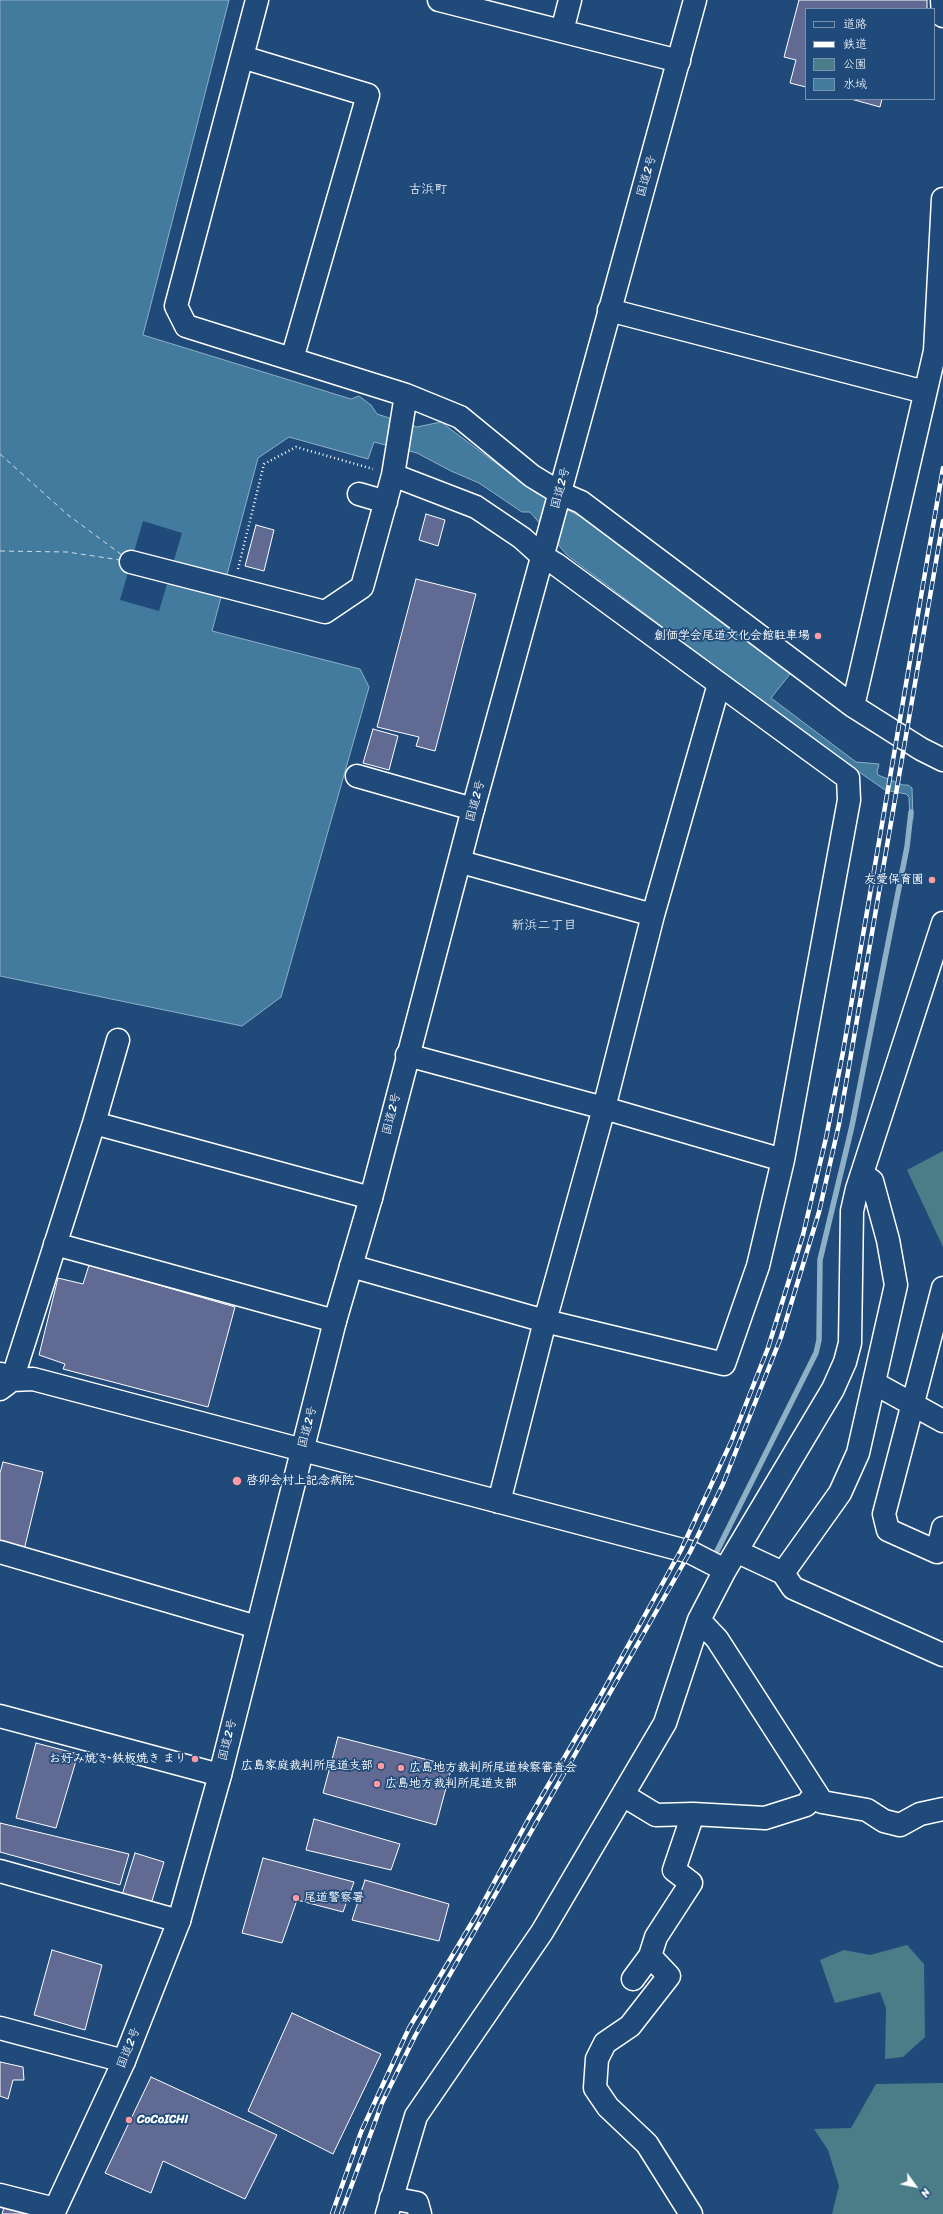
<!DOCTYPE html>
<meta charset="utf-8">
<style>
body{margin:0}
#map{position:relative;width:943px;height:2214px;overflow:hidden;background:#1f4a7a;font-family:Sriracha,"Klee One",sans-serif}
canvas{display:block}
.legend{position:absolute;left:805px;top:8px;width:130px;height:92px;box-sizing:border-box;background:#1f4a7a;border:1px solid #7992af;margin:0;padding:5px 7px;list-style:none;font-size:12px;color:#fff}
.legend li{display:flex;align-items:center;gap:8px;height:20px}
.legend b{width:20px;border:1px solid #7992af}
.north{position:absolute;left:895px;top:2166px;width:40px;height:40px;-webkit-text-stroke:3px #1f4a7a;paint-order:stroke;rotate:123deg;font-size:11px;font-weight:700;line-height:16px;text-align:center;color:#fff}
.north::after{content:'';display:block;margin:auto;width:14px;height:18px;background:#fff;clip-path:polygon(50% 0,100% 100%,50% 72%,0 100%)}
</style>
<div id="map">
<canvas width="943" height="2214"></canvas>
<ul class="legend">
<li><b style="height:5px;background:#1f4a7a"></b>道路</li>
<li><b style="height:5px;background:#fff"></b>鉄道</li>
<li><b style="height:11px;background:#4b7d89"></b>公園</li>
<li><b style="height:11px;background:#437b9f"></b>水域</li>
</ul>
<div class="north">N</div>
</div>
<script>
const context = document.querySelector('canvas').getContext('2d');
context.lineJoin = 'round';
function fillPath(path, color) {
  context.fillStyle = color;
  context.fill(path, 'evenodd');
}
function poly(rows) {
  const path = new Path2D();
  for (const r of rows) {
    path.moveTo(r[0], r[1]);
    for (let i = 2; i < r.length; i += 2) path.lineTo(r[i], r[i + 1]);
  }
  return path;
}
function stroke(path, color, width, dash) {
  context.strokeStyle = color;
  context.lineWidth = width;
  context.lineCap = dash ? 'butt' : 'round';
  context.setLineDash(dash || []);
  context.stroke(path);
}
function write(font, color, halo, rows, align = 'center') {
  context.font = font + ' Sriracha,"Klee One",sans-serif';
  context.lineWidth = 3.5;
  context.setLineDash([]);
  context.textBaseline = 'middle';
  context.strokeStyle = halo;
  context.fillStyle = color;
  for (const [text, x, y, turn = 0] of rows) {
    context.save();
    context.translate(x, y);
    context.rotate((+turn || 0) * Math.PI / 180);
    context.textAlign = isNaN(turn) ? turn : align;
    if (halo) context.strokeText(text, 0, 0);
    context.fillText(text, 0, 0);
    context.restore();
  }
}
const green = poly([
 [943,1151,943,1247,907,1170],
 [907,1945,924,1964,925,2037,903,2057,885,2059,886,2008,880,1992,835,2003,820,1960,844,1950,870,1955],
 [943,2083,943,2214,832,2214,839,2186,828,2150,814,2129,851,2128,876,2084]
]);
const water = poly([
 [0,0,229,0,143,335,351,399,359,396,371,405,377,414,417,427,441,422,536,493,579,516,583,516,790,674,771,698,856,762,879,764,877,772,878,775,903,785,908,785,912,788,913,819,910,819,909,797,906,794,885,790,820,745,567,555,530,512,522,512,479,483,451,471,417,453,374,442,368,459,289,437,258,458,212,631,360,669,369,687,281,997,242,1026,0,976,0,0]
]);
const pier = poly([
 [143,521,182,533,159,611,120,600]
]);
const stream = poly([
 [717,1551,816,1353,819,1340,820,1260,852,1126,907,847,911,812]
]);
const ferry = poly([
 [0,454,68,515,122,555],
 [0,551,67,552,120,560]
]);
const building = poly([
 [799,0,927,0,927,9,806,9,806,87,790,83,796,60,784,57,799,0],
 [851,99,882,99,880,107,851,99],
 [426,514,445,520,438,546,419,540,426,514],
 [256,525,274,530,264,571,245,566,256,525],
 [416,579,476,594,435,751,416,746,419,737,377,727,416,579],
 [373,729,398,736,389,770,363,763,373,729],
 [89,1265,235,1307,208,1407,63,1369,65,1364,39,1355,58,1278,83,1284,89,1265],
 [3,1462,43,1472,24,1550,0,1543,0,1473,3,1462],
 [338,1737,452,1766,436,1825,323,1793,338,1737],
 [36,1743,78,1754,56,1828,16,1818,36,1743],
 [314,1819,400,1844,391,1870,306,1850,314,1819],
 [0,1823,129,1854,120,1885,0,1852,0,1823],
 [135,1853,164,1862,151,1904,122,1895,135,1853],
 [263,1858,354,1882,343,1912,297,1900,282,1943,242,1933,263,1858],
 [365,1880,449,1904,439,1941,352,1920,365,1880],
 [52,1950,102,1965,85,2030,34,2015,52,1950],
 [292,2013,381,2054,333,2154,248,2111,292,2013],
 [0,2062,23,2067,24,2080,13,2080,8,2099,0,2096,0,2062],
 [151,2077,277,2135,245,2199,163,2161,151,2193,105,2173,151,2077],
 [5,2204,27,2211,28,2214,2,2214,5,2204]
]);
const path = poly([
 [238,569,264,464,296,447,373,469]
]);
const minor = poly([
 [257,0,176,306,186,326,406,395,460,417,532,476,560,493,581,502,853,706,921,749,943,760],
 [439,0,679,61],
 [942,0,943,16],
 [562,31,570,0],
 [242,57,368,95,292,359],
 [609,310,925,392],
 [359,494,386,502],
 [131,562,325,612,362,587,393,475],
 [853,706,935,351,943,199],
 [357,776,473,809],
 [461,862,653,915],
 [407,1055,604,1108,783,1160],
 [94,1123,371,1198],
 [55,1244,335,1321],
 [351,1266,545,1321,724,1364,758,1266,783,1160,849,800,848,778,557,565,542,556,522,538,476,507,393,475,406,395],
 [943,1288,884,1514,888,1530,937,1552,943,1528],
 [1,1374,12,1380,94,1123,118,1040],
 [874,1383,943,1421],
 [0,1389,12,1380,33,1379,690,1552,725,1570],
 [499,1502,545,1321,604,1108,653,915,719,684],
 [0,1552,257,1627],
 [738,1552,783,1573,793,1588,943,1655],
 [783,1573,840,1493,858,1453,896,1285,888,1240,872,1181,862,1174],
 [699,1620,717,1639,822,1802,867,1810,884,1821,900,1825,920,1814,943,1809],
 [0,1716,220,1775],
 [623,1795,656,1815,693,1814,765,1818,806,1805,816,1793],
 [0,1871,179,1921],
 [650,1956,669,1976,630,2026,605,2043,597,2059,595,2088,608,2107,647,2144,691,2214],
 [633,1979,650,1956,656,1937,691,1883,674,1870,693,1814],
 [0,2028,124,2061],
 [0,2195,55,2209],
 [391,2198,417,2203,420,2214],
 [387,2214,416,2116,542,1932,665,1723,699,1620,725,1570,833,1389,845,1362,850,1343,852,1211,857,1189,943,923]
]);
const highway = poly([
 [53,2214,124,2061,179,1921,220,1775,335,1321,371,1198,473,809,695,0]
]);
const rail = poly([
 [332,2214,361,2132,409,2028,477,1914,529,1818,598,1700,681,1550,731,1442,768,1348,803,1235,826,1138,843,1052,943,468],
 [341,2214,382,2103,415,2036,690,1552,723,1484,781,1337,819,1212,839,1124,943,521]
]);
const markers = [
 [818,636,4,"#ff9aa2"],
 [932,880,4,"#ff9aa2"],
 [237,1481,5,"#ff9aa2"],
 [195,1759,4,"#ff9aa2"],
 [381,1766,4,"#ff9aa2"],
 [401,1768,4,"#ff9aa2"],
 [377,1784,4,"#ff9aa2"],
 [296,1898,4,"#ff9aa2"],
 [129,2120,4,"#ff9aa2"]
];
const streetNames = [
 ["国道2号",647,176,-74],
 ["国道2号",561,488,-75],
 ["国道2号",476,801,-75],
 ["国道2号",392,1114,-76],
 ["国道2号",308,1427,-75],
 ["国道2号",228,1740,-76],
 ["国道2号",129,2048,-68]
];
const poiNames = [
 ["創価学会尾道文化会館駐車場",810,636,"right"],
 ["友愛保育園",924,880,"right"],
 ["啓卯会村上記念病院",246,1481],
 ["お好み焼き 鉄板焼き まり",187,1759,"right"],
 ["広島家庭裁判所尾道支部",373,1766,"right"],
 ["広島地方裁判所尾道検察審査会",409,1768],
 ["広島地方裁判所尾道支部",385,1784],
 ["尾道警察署",304,1898],
 ["CoCoICHI",137,2120]
];
const neighbourhoodNames = [
 ["古浜町",428,190],
 ["新浜二丁目",544,926]
];
fillPath(green, '#4b7d89');
fillPath(water, '#437b9f');
stroke(water, '#8eb0c5', 1);
fillPath(pier, '#1f4a7a');
stroke(stream, '#8eb0c5', 5.5);
stroke(ferry, '#d0dee7', 1, [5, 4]);
fillPath(building, '#606a92');
stroke(building, '#fff', 1);
stroke(minor, '#fff', 25);
stroke(highway, '#fff', 25);
stroke(path, '#fff', 2.5, [1, 3]);
stroke(minor, '#1f4a7a', 22);
stroke(highway, '#1f4a7a', 22);
stroke(rail, '#fff', 4.5);
stroke(rail, '#1f4a7a', 3, [9]);
for (const [x, y, r, color] of markers) {
  const dot = new Path2D();
  dot.arc(x, y, r, 0, 2 * Math.PI);
  context.fillStyle = color;
  context.fill(dot);
  stroke(dot, '#1f4a7a', 1.5);
}
write('12px', '#fff', '#1f4a7a', streetNames);
write('bold 12px', '#fff', '#1f4a7a', poiNames, 'left');
write('13px', '#fff', '#1f4a7a', neighbourhoodNames);
</script>
